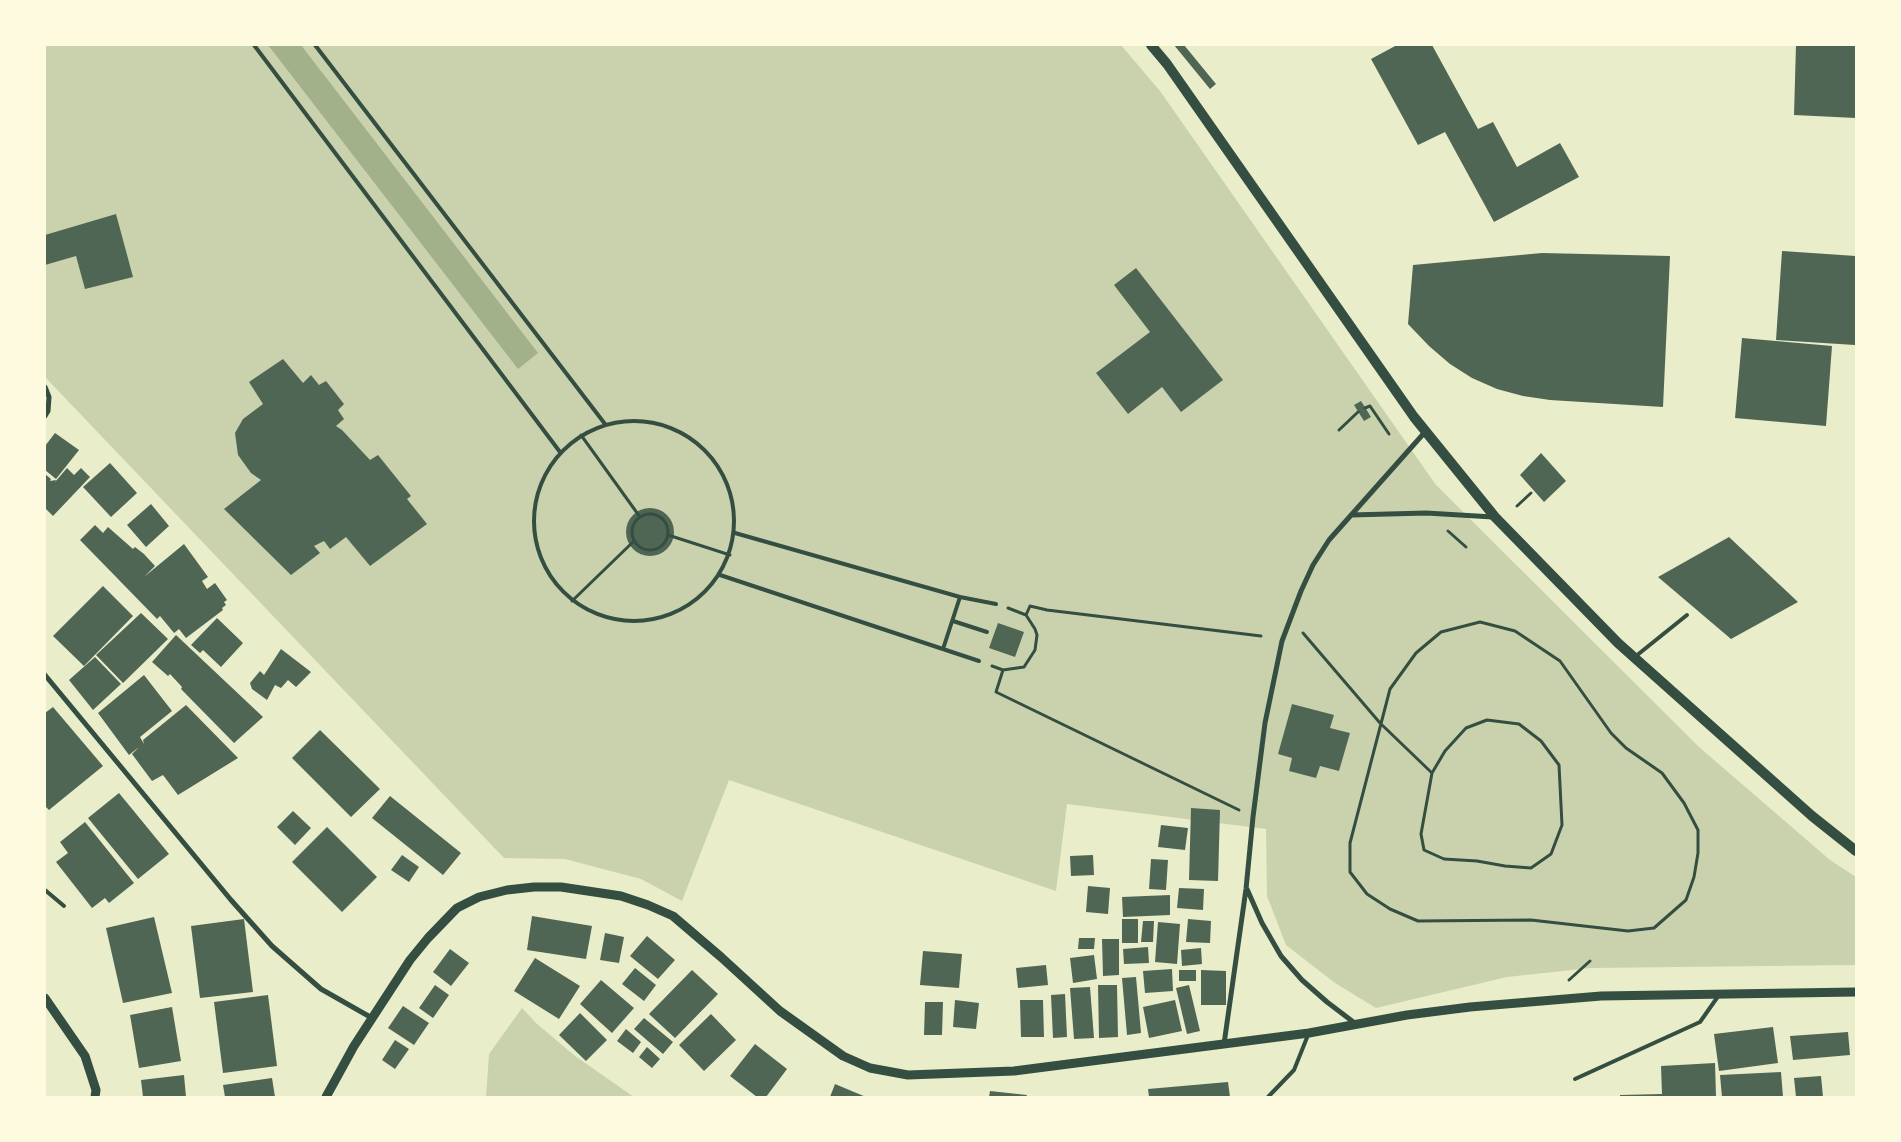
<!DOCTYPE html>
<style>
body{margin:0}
#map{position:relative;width:1901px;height:1142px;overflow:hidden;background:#e9edc9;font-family:Karla,sans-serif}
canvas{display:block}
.frame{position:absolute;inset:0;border:46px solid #fefae0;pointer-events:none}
</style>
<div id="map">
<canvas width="1901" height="1142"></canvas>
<div class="frame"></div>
</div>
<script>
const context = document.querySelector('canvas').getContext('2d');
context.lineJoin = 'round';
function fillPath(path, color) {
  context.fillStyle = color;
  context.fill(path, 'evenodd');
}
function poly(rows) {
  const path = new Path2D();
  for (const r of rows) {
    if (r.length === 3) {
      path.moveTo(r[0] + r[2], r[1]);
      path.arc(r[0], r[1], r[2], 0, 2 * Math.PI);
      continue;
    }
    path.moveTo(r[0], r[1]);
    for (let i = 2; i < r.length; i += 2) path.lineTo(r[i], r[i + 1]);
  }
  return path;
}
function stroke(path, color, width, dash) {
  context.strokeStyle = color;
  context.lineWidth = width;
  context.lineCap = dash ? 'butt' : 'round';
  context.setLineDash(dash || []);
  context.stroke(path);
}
const green = poly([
 [45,45,1121,45,1160,91,1436,485,1699,747,1830,860,1856,877,1856,965,1590,968,1507,977,1376,1008,1335,983,1286,945,1267,896,1266,829,1067,804,1056,891,729,780,682,901,641,879,565,859,504,858,45,377],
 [522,1008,536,1023,575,1056,634,1097,486,1097,489,1054]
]);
const water = poly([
 [268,45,301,45,538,353,518,369]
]);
const building = poly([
 [1174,45,1184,45,1216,84,1210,89],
 [1397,45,1432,45,1478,129,1493,122,1517,167,1560,143,1579,177,1494,222,1445,132,1418,145,1371,59],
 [1796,45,1856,45,1856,118,1794,115],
 [116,214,133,277,85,289,76,256,45,265,45,235],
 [1782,251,1856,256,1855,345,1776,340],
 [1542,253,1670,256,1663,407,1550,400,1523,396,1497,389,1472,378,1450,364,1429,346,1408,324,1413,265],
 [1136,268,1223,380,1181,412,1162,387,1128,414,1096,373,1150,332,1114,285],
 [1742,338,1832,346,1826,426,1735,418],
 [283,359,303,383,311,375,319,385,326,381,344,404,338,410,344,419,336,426,342,430,370,460,378,455,411,496,407,499,427,524,370,566,346,537,330,549,324,541,314,546,320,553,291,575,224,509,261,480,251,473,238,455,235,433,243,419,263,404,249,382],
 [1361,401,1371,417,1364,421,1354,405],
 [55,433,79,450,56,479,45,470,45,446],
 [1541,453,1566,481,1544,502,1520,475],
 [110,463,137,493,111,517,83,487],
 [67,468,74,475,81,468,90,477,53,516,45,508,45,474,51,479,50,481,56,480,55,482],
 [151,504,169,526,146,547,127,525],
 [650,532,24],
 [95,525,103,533,108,527,133,549,135,547,144,554,155,566,144,577,184,544,208,577,202,581,207,589,215,583,227,600,224,602,226,605,222,608,223,610,186,638,179,629,174,633,160,616,157,619,80,540],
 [1729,537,1798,602,1731,639,1658,577],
 [103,586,133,616,84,666,53,636],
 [141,613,168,639,123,683,96,655],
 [217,618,243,643,221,667,203,650,200,653,191,645],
 [998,623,1024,632,1015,657,989,648],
 [176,635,263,717,234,743,181,689,182,687,170,674,168,676,152,662],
 [281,649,311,672,296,687,288,680,281,688,275,685,267,700,252,689,250,683,260,671,264,675],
 [95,657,121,684,93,710,69,680],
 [144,675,172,711,140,737,144,744,143,740,186,705,238,758,178,795,163,775,152,781,132,754,139,747,129,755,98,713],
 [1292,704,1334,715,1330,728,1350,733,1339,771,1320,766,1316,778,1289,771,1292,758,1278,754],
 [53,707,103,766,49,810,45,806,45,713],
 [320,730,380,789,351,817,292,758],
 [119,793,169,854,138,879,88,818],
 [390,796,461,853,443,875,372,818],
 [1191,808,1220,810,1218,881,1189,880],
 [293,811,311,828,295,845,277,827],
 [85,822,134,883,109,903,105,898,92,908,56,862,68,853,60,842],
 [1161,825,1188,828,1185,850,1158,847],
 [327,827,377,877,342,912,292,862],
 [402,855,419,867,409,882,391,870],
 [1093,855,1094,875,1071,876,1070,856],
 [1151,859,1168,860,1166,890,1149,889],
 [1088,886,1110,888,1108,914,1086,912],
 [1179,888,1204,889,1203,910,1177,908],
 [1170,895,1170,915,1123,917,1122,897],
 [532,916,592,926,586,959,527,950],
 [154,917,172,993,123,1003,106,928],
 [244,919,253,992,200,998,191,926],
 [1122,919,1138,919,1138,943,1122,943],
 [1188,919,1211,921,1210,943,1186,942],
 [1143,921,1154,921,1153,942,1141,942],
 [1158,922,1180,924,1177,964,1155,962],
 [605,933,624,937,619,963,600,960],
 [647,936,675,960,658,979,630,956],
 [1079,938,1095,938,1094,949,1078,949],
 [1102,939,1119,939,1119,975,1103,976],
 [1148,947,1149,963,1124,964,1123,949],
 [1201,948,1202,964,1182,966,1181,950],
 [450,949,469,963,451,986,433,972],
 [923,951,962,954,959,988,920,985],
 [1094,955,1097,979,1073,983,1070,958],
 [535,958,580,986,559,1019,514,991],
 [1046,965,1048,985,1018,988,1016,968],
 [635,968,656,985,644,1001,622,984],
 [1172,969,1173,991,1145,993,1143,971],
 [692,970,718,994,675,1038,649,1014],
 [1179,970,1196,970,1196,981,1179,981],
 [1201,970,1226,971,1226,1005,1201,1005],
 [1136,977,1141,1033,1127,1035,1122,978],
 [601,980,634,1008,612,1033,580,1004],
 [435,985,449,995,433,1018,419,1008],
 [1098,985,1117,985,1118,1037,1099,1038],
 [1189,985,1200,1031,1187,1034,1176,988],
 [1090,987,1094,1038,1074,1039,1070,988],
 [1065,994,1067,1037,1053,1038,1051,995],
 [268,995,277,1066,223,1073,214,1002],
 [955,1000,979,1003,976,1029,953,1027],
 [1020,1000,1043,1000,1044,1037,1021,1037],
 [1175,1000,1182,1031,1149,1038,1143,1007],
 [925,1002,943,1002,942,1035,924,1035],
 [403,1006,429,1023,414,1045,388,1028],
 [172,1007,181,1061,139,1068,130,1015],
 [580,1013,607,1040,586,1061,559,1035],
 [711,1014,736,1040,704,1071,679,1045],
 [644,1018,673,1042,663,1054,634,1029],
 [1773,1027,1778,1063,1719,1071,1714,1034],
 [626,1029,641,1042,633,1053,617,1041],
 [1848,1032,1850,1055,1793,1060,1790,1036],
 [395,1040,409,1049,395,1069,382,1060],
 [755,1044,787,1069,766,1097,757,1097,730,1076],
 [647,1047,660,1059,652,1068,639,1057],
 [1715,1063,1716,1097,1620,1097,1620,1095,1662,1094,1661,1066],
 [1781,1072,1783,1097,1722,1097,1720,1075],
 [184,1075,186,1097,143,1097,141,1080],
 [1821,1076,1823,1097,1796,1097,1794,1078],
 [272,1078,275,1097,225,1097,223,1085],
 [1228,1082,1230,1097,1149,1097,1148,1089],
 [835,1084,866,1097,830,1097],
 [990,1091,1027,1095,1026,1097,989,1097]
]);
const path = poly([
 [1365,408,1370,406,1389,434],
 [1339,430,1358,412],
 [581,435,640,517],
 [1517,506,1531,493],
 [650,532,18],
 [1448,531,1466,547],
 [668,535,730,555],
 [572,601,634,541],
 [1026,615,1030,606,1047,610,1261,636],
 [1480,622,1515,631,1560,661,1611,733,1626,748,1662,773,1684,803,1698,830,1698,853,1694,877,1686,900,1654,928,1628,931,1531,920,1418,921,1390,909,1367,894,1350,872,1350,843,1390,689,1416,653,1441,632,1480,622],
 [1303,633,1380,723,1432,773],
 [992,666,1003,670,1024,667,1035,650,1037,635,1035,629,1026,615,1008,608],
 [1003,670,996,692,1239,810],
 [1487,720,1519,724,1541,741,1559,765,1562,825,1551,854,1531,868,1505,866,1477,861,1444,859,1424,850,1421,834,1432,773,1445,751,1466,728,1487,720],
 [1569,980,1590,961]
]);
const service = poly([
 [254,45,560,452],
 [315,45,605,424],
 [634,521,100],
 [735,533,960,597,996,604],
 [720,575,979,661],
 [953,621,987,632],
 [943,649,960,597],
 [1636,656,1687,615],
 [45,890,64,906],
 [1575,1079,1700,1022,1719,995],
 [1268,1097,1294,1070,1308,1035]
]);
const minor = poly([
 [45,387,49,397,48,411,45,416],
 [1351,515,1426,513,1493,517],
 [45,675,231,900,272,946,321,989,372,1018],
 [1247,889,1262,923,1281,956,1302,980,1327,1002,1356,1024],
 [1224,1044,1246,889,1253,817,1265,723,1282,641,1301,591,1313,565,1329,540,1425,432]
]);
const tertiary = poly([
 [45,998,85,1056,96,1090,95,1097],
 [326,1097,354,1046,410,960,428,938,457,908,479,897,507,890,534,887,561,887,621,896,648,905,673,916,721,957,780,1011,843,1056,870,1068,908,1075,1014,1071,1309,1033,1407,1015,1470,1007,1601,996,1856,992]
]);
const secondary = poly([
 [1151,45,1167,64,1414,417,1495,517,1618,643,1812,816,1856,851]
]);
fillPath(green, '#cad2ad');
fillPath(water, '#a3b18a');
fillPath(building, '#4f6655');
stroke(path, '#344e41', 3);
stroke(service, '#344e41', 4);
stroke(minor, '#344e41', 5);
stroke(tertiary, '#344e41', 9);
stroke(secondary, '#344e41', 10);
</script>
